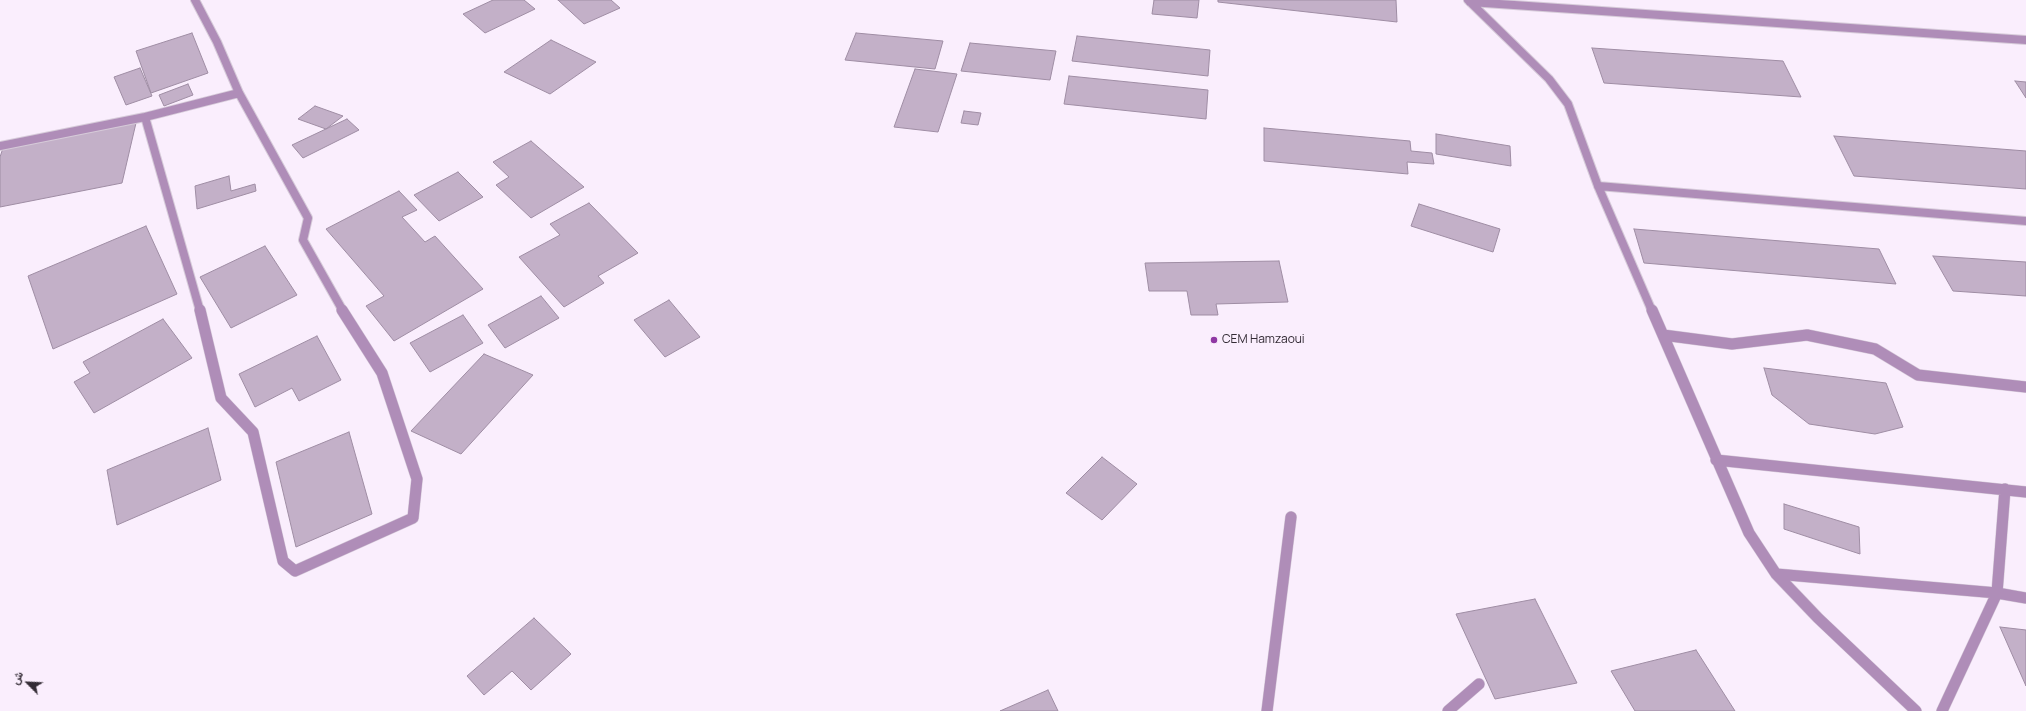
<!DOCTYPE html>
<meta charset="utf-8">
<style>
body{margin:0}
#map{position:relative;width:2026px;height:711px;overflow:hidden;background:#faeefd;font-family:Manrope,Vazirmatn,sans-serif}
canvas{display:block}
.north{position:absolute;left:8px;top:663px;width:40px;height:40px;-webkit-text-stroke:3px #faeefd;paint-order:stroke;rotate:294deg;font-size:11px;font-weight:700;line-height:16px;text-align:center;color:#332b35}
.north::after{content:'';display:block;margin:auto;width:14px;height:18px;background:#332b35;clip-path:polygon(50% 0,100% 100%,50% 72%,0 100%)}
</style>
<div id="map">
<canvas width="2026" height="711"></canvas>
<div class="north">ش</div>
</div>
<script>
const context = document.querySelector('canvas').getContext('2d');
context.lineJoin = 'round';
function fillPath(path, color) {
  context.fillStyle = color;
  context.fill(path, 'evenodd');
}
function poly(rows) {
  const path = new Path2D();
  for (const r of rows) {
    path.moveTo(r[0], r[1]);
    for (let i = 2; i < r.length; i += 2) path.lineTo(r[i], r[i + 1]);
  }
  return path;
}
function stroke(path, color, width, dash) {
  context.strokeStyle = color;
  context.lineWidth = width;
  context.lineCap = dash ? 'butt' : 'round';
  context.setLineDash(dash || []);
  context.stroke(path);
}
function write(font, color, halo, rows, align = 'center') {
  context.font = font + ' Manrope,sans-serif';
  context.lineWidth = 3;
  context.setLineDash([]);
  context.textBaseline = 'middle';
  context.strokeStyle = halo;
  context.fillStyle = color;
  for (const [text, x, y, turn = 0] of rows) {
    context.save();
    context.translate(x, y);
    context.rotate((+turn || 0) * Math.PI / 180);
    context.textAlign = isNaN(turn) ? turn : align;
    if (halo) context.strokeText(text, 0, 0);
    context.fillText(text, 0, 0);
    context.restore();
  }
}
const building = poly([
 [493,0,524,0,535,9,485,33,463,14,493,0],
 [558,0,611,0,620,8,584,24,558,0],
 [1154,0,1199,0,1197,18,1152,14,1154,0],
 [1218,0,1396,0,1397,22,1218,2,1218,0],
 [192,33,208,73,151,93,136,51,192,33],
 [856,33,943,41,935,69,845,60,856,33],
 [1077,36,1210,50,1208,76,1072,61,1077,36],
 [551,40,596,62,550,94,504,72,551,40],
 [970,43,1056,51,1050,80,961,71,970,43],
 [1592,48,1783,61,1801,97,1604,83,1592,48],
 [140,68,152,96,126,105,114,77,140,68],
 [915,69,957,74,938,132,894,127,915,69],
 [1069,76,1208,90,1206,119,1064,104,1069,76],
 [2015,81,2026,82,2026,98,2015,81],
 [188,84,193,95,164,106,159,95,188,84],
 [315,106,343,116,326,129,298,119,315,106],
 [964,111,981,113,978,125,961,123,964,111],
 [347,119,359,130,303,158,292,145,347,119],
 [136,123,122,183,0,207,0,157,3,148,136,123],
 [1264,128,1410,141,1411,151,1432,153,1434,164,1407,162,1408,174,1264,161,1264,128],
 [1436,134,1510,146,1511,166,1436,154,1436,134],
 [1834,136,2026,151,2026,189,1854,176,1834,136],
 [531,141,584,187,531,218,496,185,509,177,493,162,531,141],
 [458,172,483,197,439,221,414,195,458,172],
 [229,176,231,191,255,184,256,191,197,209,195,186,229,176],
 [399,191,417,210,402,217,425,242,435,236,483,289,394,341,366,306,384,296,326,229,399,191],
 [589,203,638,253,598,276,604,283,564,307,519,257,560,235,550,224,589,203],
 [1419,204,1500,229,1493,252,1411,226,1419,204],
 [146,226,177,294,53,349,28,276,146,226],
 [1634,229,1879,249,1896,284,1644,263,1634,229],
 [265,246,297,295,231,328,200,277,265,246],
 [1933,256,2026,262,2026,296,1953,291,1933,256],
 [1279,261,1288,302,1216,304,1218,315,1191,315,1187,291,1149,291,1145,263,1279,261],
 [541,296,559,318,505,348,488,325,541,296],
 [669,300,700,337,665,357,634,320,669,300],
 [463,315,483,343,430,372,410,343,463,315],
 [163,319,192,358,94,413,74,382,90,373,83,362,163,319],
 [317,336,341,380,299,401,292,388,255,407,239,374,317,336],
 [484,354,533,375,461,454,411,431,484,354],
 [1764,368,1886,383,1903,427,1875,434,1809,424,1772,395,1764,368],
 [208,428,221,480,117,525,107,470,208,428],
 [349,432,372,514,296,547,276,462,349,432],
 [1102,457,1137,484,1102,520,1066,493,1102,457],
 [1784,504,1859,527,1860,554,1784,529,1784,504],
 [1535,599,1577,683,1495,699,1456,614,1535,599],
 [534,618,571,654,531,690,512,671,484,695,467,676,534,618],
 [2000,627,2026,630,2026,686,2000,627],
 [1696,650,1735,711,1635,711,1611,671,1696,650],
 [1048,690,1058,711,1000,711,1048,690]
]);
const minorFar1 = poly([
 [195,0,217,42,239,93,308,218,303,240,343,311],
 [1468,0,1549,79,1568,104,1598,186,1652,311],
 [1470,2,2026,40],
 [145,117,200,311],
 [0,146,145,117,239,93],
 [1598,186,2026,221]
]);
const minor = poly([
 [200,310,221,398,253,432,283,561,295,571,413,518,417,479,382,373,342,310],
 [1652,310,1749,533,1776,574,1818,618,1916,711],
 [1663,335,1732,344,1807,335,1875,349,1918,375,2026,387],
 [1716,460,2026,492],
 [1776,574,1997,593,2026,598],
 [1267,711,1291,517],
 [1448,711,1479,684],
 [1942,711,1997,593,2005,489]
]);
const markers = [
 [1214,340,4,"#8f37a3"]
];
const poiNames = [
 ["CEM Hamzaoui",1222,340]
];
fillPath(building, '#c3b0c8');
stroke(building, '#9f8da4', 1);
stroke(minorFar1, '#d6cbd9', 10);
stroke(minor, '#d6cbd9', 12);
stroke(minorFar1, '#af8db8', 8);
stroke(minor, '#af8db8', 11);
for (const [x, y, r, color] of markers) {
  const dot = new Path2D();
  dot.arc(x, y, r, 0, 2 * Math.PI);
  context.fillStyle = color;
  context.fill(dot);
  stroke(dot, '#faeefd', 1.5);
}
write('12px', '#332b35', '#faeefd', poiNames, 'left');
</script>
